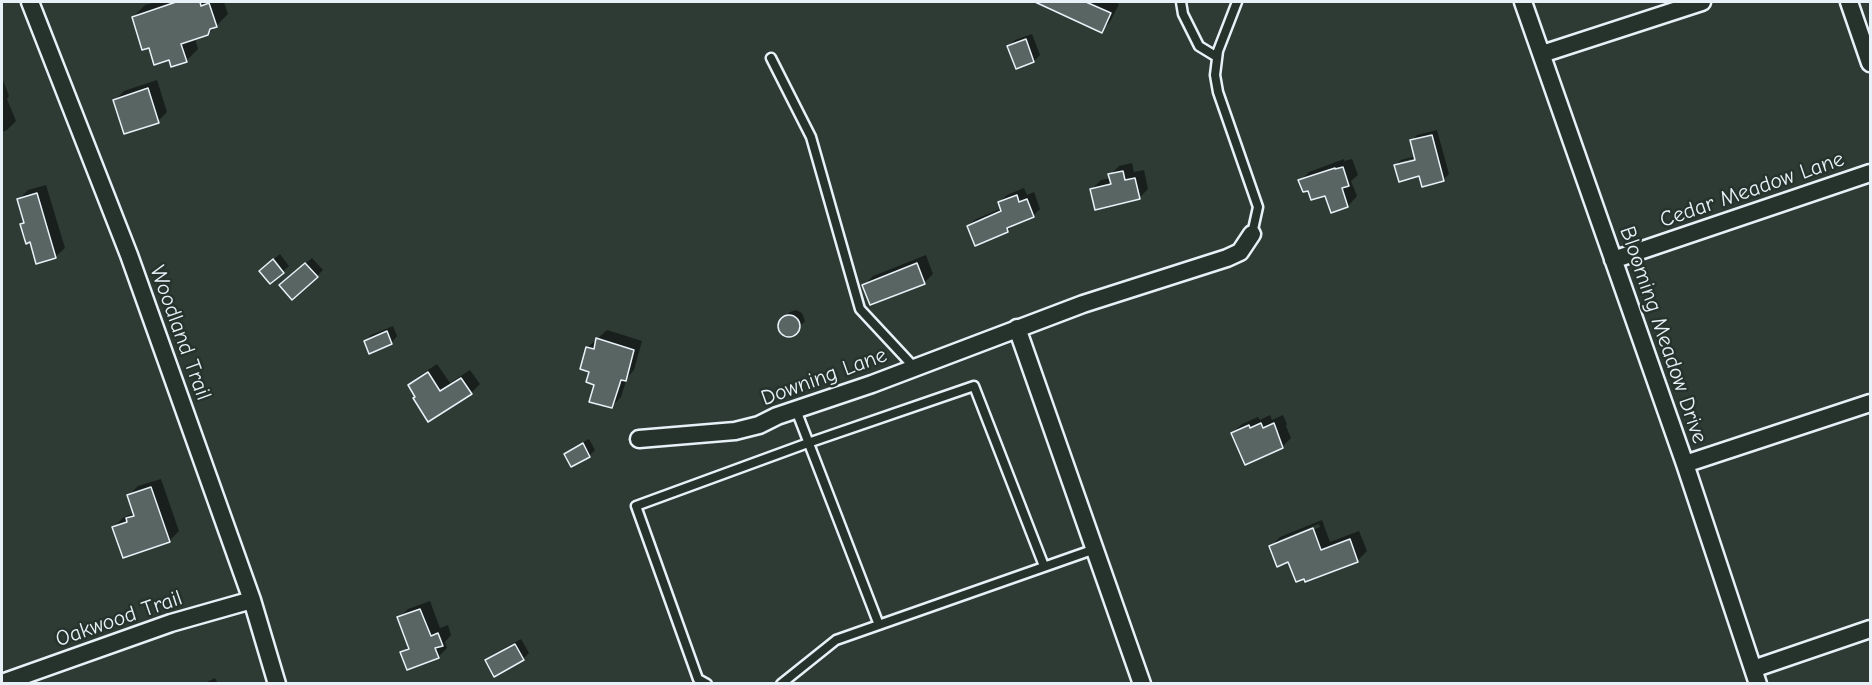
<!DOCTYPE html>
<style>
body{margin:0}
#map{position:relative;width:1872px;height:685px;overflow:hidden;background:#2e3b35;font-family:"Comic Neue",sans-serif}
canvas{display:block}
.frame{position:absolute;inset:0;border:3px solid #e8f1f8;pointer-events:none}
</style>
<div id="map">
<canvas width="1872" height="685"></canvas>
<div class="frame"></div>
</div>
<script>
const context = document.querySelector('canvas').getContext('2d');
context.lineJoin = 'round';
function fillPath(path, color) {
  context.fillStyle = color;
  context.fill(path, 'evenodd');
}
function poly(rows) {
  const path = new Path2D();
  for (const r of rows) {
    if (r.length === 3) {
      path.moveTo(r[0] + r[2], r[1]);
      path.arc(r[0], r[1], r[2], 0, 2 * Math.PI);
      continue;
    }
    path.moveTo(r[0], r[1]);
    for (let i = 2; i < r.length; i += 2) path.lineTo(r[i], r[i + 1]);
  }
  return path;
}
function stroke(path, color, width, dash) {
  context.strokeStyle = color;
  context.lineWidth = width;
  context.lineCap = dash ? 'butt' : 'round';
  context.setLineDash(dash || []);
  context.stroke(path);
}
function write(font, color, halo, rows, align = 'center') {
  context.font = font + ' "Comic Neue",sans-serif';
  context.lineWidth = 5;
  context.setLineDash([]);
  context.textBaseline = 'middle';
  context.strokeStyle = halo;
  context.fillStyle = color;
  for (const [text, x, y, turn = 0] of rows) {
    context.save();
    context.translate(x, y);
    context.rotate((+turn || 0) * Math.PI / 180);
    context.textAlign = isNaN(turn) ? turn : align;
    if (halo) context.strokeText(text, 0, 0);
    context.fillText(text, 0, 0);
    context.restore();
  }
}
const shadow = poly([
 [157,2,224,2,228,14,208,34,195,38,198,49,186,61,170,58,150,46,133,17,145,5],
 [1054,2,1114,2,1119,4,1110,22,1101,31,1051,7],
 [1032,34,1040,55,1034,61,1017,67,1009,46,1015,40],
 [3,80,9,96,7,99,16,121,7,130,2,132],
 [157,80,167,112,158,121,115,100,124,91],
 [1437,130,1449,174,1443,180,1396,166,1401,160,1416,156,1412,141,1417,135],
 [1422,156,1423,159,1400,165,1400,162],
 [1344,159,1344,161,1352,159,1358,175,1351,181,1357,196,1348,206,1332,211,1326,194,1309,189,1300,181,1309,172],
 [1132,163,1134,172,1144,170,1148,189,1139,198,1092,189,1101,180,1111,178,1110,175,1119,166],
 [46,185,65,248,55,257,22,225,25,221,19,199,28,190],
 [1024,188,1027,195,1034,192,1040,209,1033,216,1015,223,1008,231,968,226,976,219,1002,208,999,202,1007,195],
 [280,254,289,266,270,282,267,265],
 [926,255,933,274,924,283,864,285,873,276],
 [312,258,323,270,317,276,287,279],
 [796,310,802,313,805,321,794,333,787,335,781,330,780,323,790,312],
 [393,326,397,336,392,342,370,352,366,341,371,335],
 [607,330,642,341,634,370,627,378,621,397,612,406,596,384,590,371,587,348],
 [437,364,450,383,470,370,480,384,471,393,417,397,409,386,419,376],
 [1270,415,1272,420,1283,415,1287,424,1286,426,1291,438,1282,447,1232,433,1242,424,1258,417,1260,420],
 [589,439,595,450,589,456,566,454,572,448],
 [161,479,179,531,170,540,124,556,114,527,123,518,135,512,129,495,138,486],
 [1322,520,1330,542,1359,531,1367,551,1358,560,1306,580,1289,560,1271,546,1280,537],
 [1319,524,1320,527,1279,543,1279,540],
 [430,601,440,628,448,625,451,635,445,642,447,648,438,657,402,653,409,645,399,618,408,609],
 [521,639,529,653,523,659,487,661,492,655],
 [215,678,218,684,203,684]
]);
const building = poly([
 [176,2,200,2,201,6,209,3,217,27,210,29,208,35,181,44,187,62,171,67,169,60,154,65,149,48,142,50,132,17,176,2],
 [1035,2,1086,2,1111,13,1102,33,1035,2],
 [1026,39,1034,62,1016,69,1007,46,1026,39],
 [148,88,159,123,124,134,113,100,148,88],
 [1432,135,1444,181,1422,187,1419,176,1399,182,1394,165,1415,160,1410,140,1432,135],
 [1343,167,1349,186,1342,188,1348,207,1331,213,1325,196,1311,200,1308,191,1303,192,1298,180,1335,168,1335,169,1343,167],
 [1123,171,1125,180,1135,178,1140,199,1095,210,1090,189,1111,184,1108,174,1123,171],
 [37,193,56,258,36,264,30,242,26,244,20,224,24,223,17,199,37,193],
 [1017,195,1019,202,1027,199,1034,217,1007,228,1008,232,975,246,967,226,1001,211,998,202,1017,195],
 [273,259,284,273,270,284,259,271,273,259],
 [305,263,318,277,292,300,279,285,305,263],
 [917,263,925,284,870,305,862,285,917,263],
 [789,326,11],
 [387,331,392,344,369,354,364,341,387,331],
 [596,338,634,350,626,381,621,380,612,408,589,402,594,385,586,382,589,372,580,369,586,347,594,349,596,338],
 [428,372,440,391,461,378,472,394,428,422,413,398,415,397,408,385,428,372],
 [1261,423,1263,428,1274,423,1283,448,1245,465,1231,433,1249,425,1250,428,1261,423],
 [583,443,590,457,571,467,564,454,583,443],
 [151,487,170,542,123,558,112,527,127,522,126,518,134,516,127,495,151,487],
 [1313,528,1321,550,1350,539,1358,562,1305,582,1304,579,1296,582,1288,562,1277,567,1269,546,1313,528],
 [420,609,431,636,438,633,443,646,435,648,439,658,407,670,400,652,409,649,397,617,420,609],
 [515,644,524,660,494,677,485,660,515,644]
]);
const lane = poly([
 [1181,2,1183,14,1199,46,1217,57],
 [1237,2,1218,51,1215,75,1218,92,1258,207,1252,234],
 [771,58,811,137,860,309,914,367],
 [796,410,879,625],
 [707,684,698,679,636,506,808,443,974,386,1044,566],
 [781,684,836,640,1095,549]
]);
const street = poly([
 [30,2,129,255,252,600,277,684],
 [1523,2,1685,464,1758,684],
 [1849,2,1870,63],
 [1542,54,1702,2],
 [1613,260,1870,173],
 [1017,328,1142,684],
 [639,439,735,431,759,425,777,416,872,384,1083,304,1227,258,1240,252,1252,234],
 [1685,464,1870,403],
 [1753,669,1870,629],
 [2,683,171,623,252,600]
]);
const streetNames = [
 ["Cedar Meadow Lane",1752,190,-19],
 ["Woodland Trail",180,333,70],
 ["Blooming Meadow Drive",1663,335,71],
 ["Downing Lane",824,377,-20],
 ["Oakwood Trail",119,619,-19]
];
fillPath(shadow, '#0007');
fillPath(building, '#596563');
stroke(building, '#e8f1f8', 1.5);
stroke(lane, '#e8f1f8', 13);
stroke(street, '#e8f1f8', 21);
stroke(lane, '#26332d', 8);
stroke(street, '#26332d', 16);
write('22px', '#e8f1f8', '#26332d', streetNames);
</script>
